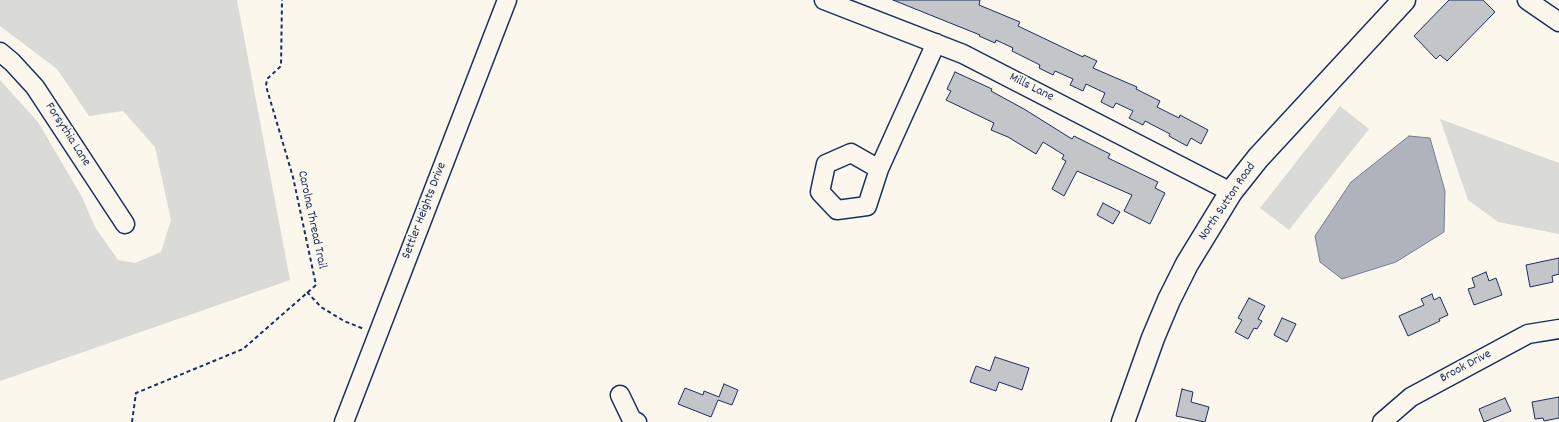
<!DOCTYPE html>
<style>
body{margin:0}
canvas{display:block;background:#fbf7ec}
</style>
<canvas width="1559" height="422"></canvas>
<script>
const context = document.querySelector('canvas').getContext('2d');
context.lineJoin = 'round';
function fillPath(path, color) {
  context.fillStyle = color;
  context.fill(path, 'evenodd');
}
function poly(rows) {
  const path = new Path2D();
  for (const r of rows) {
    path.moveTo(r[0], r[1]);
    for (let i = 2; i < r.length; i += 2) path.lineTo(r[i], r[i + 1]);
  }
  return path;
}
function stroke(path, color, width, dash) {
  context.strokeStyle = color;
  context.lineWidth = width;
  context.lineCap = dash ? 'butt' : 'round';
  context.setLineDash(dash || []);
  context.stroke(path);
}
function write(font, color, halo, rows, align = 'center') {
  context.font = font + ' Dekko,sans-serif';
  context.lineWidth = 3.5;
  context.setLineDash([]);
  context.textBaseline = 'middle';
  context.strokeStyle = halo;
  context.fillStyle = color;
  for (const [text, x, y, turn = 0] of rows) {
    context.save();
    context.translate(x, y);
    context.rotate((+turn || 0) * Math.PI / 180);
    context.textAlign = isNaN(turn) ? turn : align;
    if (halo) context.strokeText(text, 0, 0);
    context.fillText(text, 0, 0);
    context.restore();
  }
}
const green = poly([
 [0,0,237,0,290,280,0,381,0,80,38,122,82,197,95,227,118,260,135,263,161,252,171,220,155,147,123,111,89,116,57,69,0,26],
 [1340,106,1369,129,1289,230,1260,208],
 [1440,119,1559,163,1559,234,1498,222,1468,200]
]);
const water = poly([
 [1409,136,1430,138,1445,191,1444,232,1396,262,1342,279,1320,262,1315,236,1351,182,1409,136]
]);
const building = poly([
 [893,0,980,0,979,5,1020,22,1018,26,1083,57,1084,55,1097,61,1093,68,1137,87,1136,89,1160,101,1157,107,1179,118,1180,115,1208,130,1201,144,1191,138,1187,146,1169,136,1170,134,1145,121,1143,125,1129,118,1133,111,1116,103,1113,108,1101,102,1105,93,1086,84,1083,91,1070,85,1073,79,1055,71,1053,75,1039,68,1040,65,1012,51,1013,48,996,40,995,43,979,36,980,35,893,0],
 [1449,0,1483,0,1495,12,1447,61,1440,55,1436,59,1414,36,1449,0],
 [955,72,992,89,991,91,1024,109,1072,139,1074,136,1110,154,1108,158,1158,182,1155,188,1165,193,1150,224,1124,211,1132,195,1077,171,1064,196,1052,189,1066,161,1062,159,1064,155,1043,142,1036,154,1008,137,991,130,994,123,946,100,951,91,947,89,955,72],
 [1103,203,1120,212,1113,224,1097,215,1103,203],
 [1559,258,1559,274,1552,276,1553,282,1530,287,1526,265,1559,258],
 [1486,272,1489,281,1496,278,1502,295,1474,305,1468,289,1475,287,1472,278,1486,272],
 [1432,294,1434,300,1440,297,1448,315,1439,319,1440,321,1408,336,1399,316,1424,305,1421,299,1432,294],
 [1249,298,1265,306,1258,319,1262,321,1257,329,1254,328,1248,339,1235,332,1242,320,1238,318,1249,298],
 [1282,318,1296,324,1287,342,1274,335,1282,318],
 [995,357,1029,368,1022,390,999,382,996,391,970,382,976,366,990,371,995,357],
 [724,384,738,390,732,405,718,400,711,417,678,404,685,388,703,395,704,391,719,397,724,384],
 [1182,389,1193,392,1191,402,1209,407,1205,422,1176,416,1182,389],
 [1559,397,1559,418,1544,421,1543,418,1535,419,1532,402,1559,397],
 [1505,398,1511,411,1484,422,1479,409,1505,398]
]);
const path = poly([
 [307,292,321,307,344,321,364,329],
 [132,422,136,393,243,349,316,285,293,177,266,86,267,79,281,66,282,0]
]);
const minor = poly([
 [824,0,963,54,1231,192],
 [1527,0,1559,22],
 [0,52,12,62,35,87,125,224],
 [879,169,867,206,837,210,820,192,826,164,851,153,879,169,936,43],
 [620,395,632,420,637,422],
 [344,422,507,0],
 [1382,422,1411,397,1528,334,1559,329]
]);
const major = poly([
 [1123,422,1153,338,1169,300,1187,264,1231,192,1258,158,1404,0]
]);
const streetNames = [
 ["Mills Lane",1031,88,27],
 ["Forsythia Lane",67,135,57],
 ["North Sutton Road",1228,202,-56],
 ["Settler Heights Drive",425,211,-69],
 ["Carolna Thread Trail",311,220,78],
 ["Brook Drive",1466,367,-28]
];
fillPath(green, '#dadad7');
fillPath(water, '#afb3bb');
stroke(water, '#747e96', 1);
fillPath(building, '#c3c5c9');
stroke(building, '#1b2f5e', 1);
stroke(minor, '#1b2f5e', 21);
stroke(major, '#1b2f5e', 25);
stroke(path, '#1b2f5e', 2, [4, 3]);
stroke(minor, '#fbf7ec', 18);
stroke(major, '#fbf7ec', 22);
write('13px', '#1b2f5e', '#fbf7ec', streetNames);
</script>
